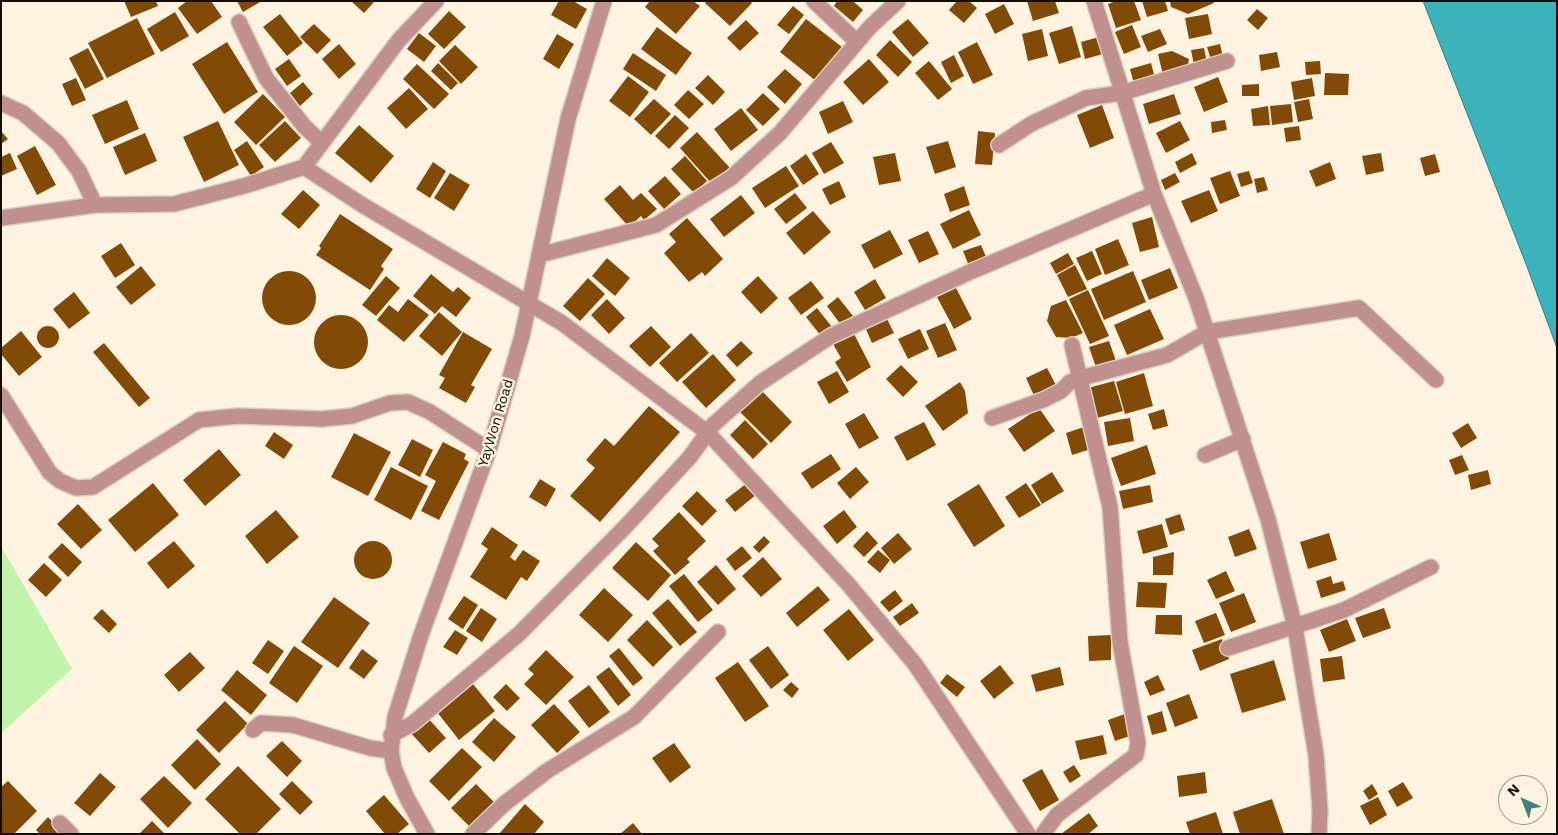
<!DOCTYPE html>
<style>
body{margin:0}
#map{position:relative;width:1558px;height:835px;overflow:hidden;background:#fef2e1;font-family:"Work Sans",sans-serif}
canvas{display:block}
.frame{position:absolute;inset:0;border:2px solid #110d07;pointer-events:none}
.north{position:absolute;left:1498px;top:775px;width:50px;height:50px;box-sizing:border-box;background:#fef2e1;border:1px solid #9f968a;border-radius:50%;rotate:316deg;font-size:14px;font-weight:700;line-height:20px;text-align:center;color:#110d07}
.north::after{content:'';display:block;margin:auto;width:18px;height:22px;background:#3d837b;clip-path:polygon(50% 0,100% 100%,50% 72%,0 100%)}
</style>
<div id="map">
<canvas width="1558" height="835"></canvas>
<div class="frame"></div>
<div class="north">N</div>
</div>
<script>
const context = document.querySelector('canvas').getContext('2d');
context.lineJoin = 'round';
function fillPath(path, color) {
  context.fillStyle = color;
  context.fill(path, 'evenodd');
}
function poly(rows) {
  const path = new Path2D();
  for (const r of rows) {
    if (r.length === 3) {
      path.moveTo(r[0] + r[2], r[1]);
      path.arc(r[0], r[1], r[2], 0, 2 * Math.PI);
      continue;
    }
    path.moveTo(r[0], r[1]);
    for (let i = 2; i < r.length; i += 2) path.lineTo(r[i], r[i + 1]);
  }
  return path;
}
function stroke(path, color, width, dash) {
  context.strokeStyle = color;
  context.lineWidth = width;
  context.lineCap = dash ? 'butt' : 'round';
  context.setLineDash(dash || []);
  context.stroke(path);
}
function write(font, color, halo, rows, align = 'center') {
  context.font = font + ' "Work Sans",sans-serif';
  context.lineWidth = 5;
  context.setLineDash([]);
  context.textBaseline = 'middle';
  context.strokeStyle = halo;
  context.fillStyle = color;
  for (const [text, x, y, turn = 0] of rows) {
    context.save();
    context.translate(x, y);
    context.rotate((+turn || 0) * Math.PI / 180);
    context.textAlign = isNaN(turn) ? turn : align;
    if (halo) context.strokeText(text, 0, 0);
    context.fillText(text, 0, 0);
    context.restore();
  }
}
const green = poly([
 [1,546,72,669,1,733]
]);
const water = poly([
 [1423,1,1557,1,1557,348,1526,264,1423,1]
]);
const building = poly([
 [124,1,156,1,158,6,131,17],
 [187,1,211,1,222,17,197,34,178,8],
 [237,1,262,1,243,12],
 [351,1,375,1,364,13],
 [559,1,573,1,587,9,576,29,551,15],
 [650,1,693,1,700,6,676,34,645,7],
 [707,1,750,1,752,3,730,26,705,3],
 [837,1,853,1,863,10,853,22,834,6],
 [957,1,969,1,977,8,964,23,949,10],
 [1027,1,1055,1,1059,13,1033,21],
 [1116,1,1134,1,1141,20,1116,28,1108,4],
 [1142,1,1165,1,1168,11,1147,17],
 [1170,1,1213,1,1214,3,1188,14,1171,7],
 [1004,4,1014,24,995,34,985,14],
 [793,6,804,15,789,34,777,25],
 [1257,9,1268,18,1258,30,1247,20],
 [449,11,466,27,444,49,428,34],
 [175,12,189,36,161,52,147,29],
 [280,14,303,43,287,56,263,27],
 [1208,14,1212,34,1189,39,1185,18],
 [137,18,155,54,107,78,88,43],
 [806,19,842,47,816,81,780,52],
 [908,19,929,43,913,57,892,32],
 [746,20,759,33,740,51,727,38],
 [314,24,331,40,317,54,300,37],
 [1132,25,1141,47,1124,54,1115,32],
 [1072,26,1081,57,1059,64,1049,33],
 [657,27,692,53,676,75,641,49],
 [1042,29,1048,56,1028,61,1022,34],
 [1160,29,1167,44,1148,52,1141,36],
 [419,33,436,46,424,62,407,49],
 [557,34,574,44,559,69,543,59],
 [1099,37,1103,54,1085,59,1081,42],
 [890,40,912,62,898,77,876,55],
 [227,42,258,92,224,114,192,64],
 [977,42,993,75,973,84,958,52],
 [339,44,356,64,339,79,322,59],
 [1220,44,1223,57,1211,60,1207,47],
 [455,45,478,67,461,84,439,61],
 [88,48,104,79,85,89,69,58],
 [1204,48,1207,63,1194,65,1191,50],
 [1172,51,1189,59,1187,69,1163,75,1158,54],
 [1277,52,1280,67,1261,71,1259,55],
 [633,53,666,75,656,91,623,69],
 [954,55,964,76,951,83,941,62],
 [289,59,301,76,287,86,275,69],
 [869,59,889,82,863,105,843,82],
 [929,61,952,89,938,100,915,73],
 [1320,61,1321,74,1306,75,1305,62],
 [438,63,458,83,451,90,431,71],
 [1151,63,1155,78,1134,84,1130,69],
 [417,64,449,94,434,109,403,79],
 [785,69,802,84,785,104,767,87],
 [1325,73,1349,74,1348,95,1324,95],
 [708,75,725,92,713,105,695,88],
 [628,76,649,92,630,117,609,101],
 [1218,77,1228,102,1204,112,1194,87],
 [76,78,86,100,72,106,62,84],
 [1312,78,1315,96,1294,100,1291,82],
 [303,82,313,94,300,106,290,93],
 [1259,84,1259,96,1242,96,1242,85],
 [409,88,428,109,406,129,387,108],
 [688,90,704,104,689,119,674,105],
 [763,93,780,109,763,126,746,110],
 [263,94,285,117,256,145,234,122],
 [1174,94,1181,114,1149,124,1143,104],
 [654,99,671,114,651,135,634,119],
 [1309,99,1313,119,1298,122,1294,102],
 [127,100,139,129,105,144,92,115],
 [843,101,853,122,828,134,819,112],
 [1291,104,1293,122,1272,125,1270,106],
 [1102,105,1114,138,1090,148,1077,115],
 [1268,106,1270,125,1253,126,1251,109],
 [741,108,758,130,731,151,714,129],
 [675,115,689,128,669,149,655,136],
 [1225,120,1227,130,1212,133,1211,122],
 [218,121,239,165,204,182,183,137],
 [285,121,301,138,275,162,259,145],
 [1180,121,1190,140,1166,153,1156,133],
 [359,125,394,156,371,183,335,153],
 [1299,126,1301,140,1286,142,1284,128],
 [1,131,8,139,1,144],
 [978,131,995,133,992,165,975,164],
 [697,132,730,168,712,184,680,148],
 [145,133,157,161,125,175,113,147],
 [247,141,264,167,251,176,234,150],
 [948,141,956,167,935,174,926,147],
 [831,142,844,163,824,174,812,153],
 [35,146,56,185,37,195,17,156],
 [10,153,17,169,1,176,1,157],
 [895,153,901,181,879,185,873,157],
 [1192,153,1197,164,1180,173,1175,162],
 [1381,153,1384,171,1366,175,1362,156],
 [806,154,819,174,803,185,790,166],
 [1435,154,1440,172,1425,176,1420,158],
 [685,156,707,181,694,193,671,169],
 [433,162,446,171,430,198,416,189],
 [1330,162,1336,179,1316,187,1309,171],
 [786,166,799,186,765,208,752,188],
 [1230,171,1240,196,1220,204,1210,178],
 [1249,171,1253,183,1241,187,1237,174],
 [450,173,470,185,454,211,434,198],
 [1175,173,1180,182,1165,190,1161,180],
 [665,176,681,194,664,209,648,191],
 [1264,177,1268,190,1257,193,1254,179],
 [839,181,846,197,830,205,822,189],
 [620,185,633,200,641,193,657,209,644,220,641,216,629,227,604,199],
 [964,186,970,205,950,212,944,194],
 [303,190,320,205,299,229,281,214],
 [1209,190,1218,211,1191,223,1181,201],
 [795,193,807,208,786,224,774,209],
 [741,195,755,213,724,237,710,219],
 [969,210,981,235,953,249,940,224],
 [813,211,831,232,804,255,786,233],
 [340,214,393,249,381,266,384,269,370,290,316,255,321,248,319,246],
 [1152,217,1159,247,1140,252,1132,223],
 [687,218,723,259,705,276,702,272,689,282,664,253,676,242,669,234],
 [890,230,903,254,874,269,861,245],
 [928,231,939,254,919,263,908,240],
 [1118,239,1129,265,1105,275,1095,249],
 [121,243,135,265,115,278,101,256],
 [981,245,987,259,969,266,963,251],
 [1092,251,1102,274,1087,281,1076,258],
 [1068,253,1074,264,1056,274,1050,263],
 [607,258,630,278,615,296,592,276],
 [1075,265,1087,289,1068,297,1057,275],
 [141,266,156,285,131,305,116,287],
 [1170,268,1178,288,1149,300,1141,280],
 [1133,271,1146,302,1104,320,1091,289],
 [289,298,27],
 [431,274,453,292,458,287,471,298,456,317,442,306,435,314,413,296],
 [386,276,400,288,376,316,362,305],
 [758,276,778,298,761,314,741,292],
 [588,278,605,294,580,321,563,306],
 [875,279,886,298,865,310,854,292],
 [811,281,824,298,801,315,788,298],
 [956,288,972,319,954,329,937,297],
 [1088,290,1109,336,1090,344,1069,299],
 [74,292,90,313,69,329,53,309],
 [838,297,853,316,841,325,827,306],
 [408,299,429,315,404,342,377,320,389,305,398,312],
 [607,299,625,318,609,334,591,315],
 [1066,300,1083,333,1071,338,1056,337,1047,321,1051,306],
 [817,308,832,327,821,336,806,317],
 [1150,309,1164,339,1127,355,1114,325],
 [439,312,462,332,442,356,419,336],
 [341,342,27],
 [886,317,894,333,872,343,865,327],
 [945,323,957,350,938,358,926,331],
 [651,326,671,347,650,367,629,346],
 [48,337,11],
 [920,329,929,349,908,359,898,339],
 [21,331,42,357,19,376,1,354,1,348],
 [463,332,492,349,471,385,475,387,466,403,439,388,445,378,439,375],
 [853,332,871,367,847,382,835,362,841,358,833,344],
 [691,333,709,353,677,382,659,363],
 [741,341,753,353,737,367,726,355],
 [1109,341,1116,361,1096,367,1089,347],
 [104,343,150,398,139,407,93,352],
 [713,354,736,380,706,408,682,382],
 [901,365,918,382,903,397,886,379],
 [1047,368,1058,389,1036,400,1026,378],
 [837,371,849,392,829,404,817,382],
 [1144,373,1153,406,1125,414,1116,382],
 [1114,381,1123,411,1097,418,1088,388],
 [960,382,965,391,968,413,943,431,925,406],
 [762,391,792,422,771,443,740,412],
 [649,406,680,432,600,522,570,496,595,468,586,460,605,438,614,446],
 [1039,408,1055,431,1024,452,1008,429],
 [1164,409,1168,426,1153,430,1148,414],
 [864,413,879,438,859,449,845,424],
 [1130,418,1134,441,1108,446,1104,422],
 [745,420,768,444,753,459,730,435],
 [924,422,936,445,907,461,894,437],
 [1468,423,1477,438,1461,448,1452,433],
 [1084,427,1091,449,1072,455,1066,433],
 [274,432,293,445,284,459,265,446],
 [354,433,391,452,368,496,331,477],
 [412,439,433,450,420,477,398,465],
 [443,442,466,454,464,459,469,462,439,520,421,511,436,481,425,475],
 [1147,445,1156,474,1121,486,1111,458],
 [219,449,241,475,205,506,183,480],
 [831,454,841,469,812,489,801,473],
 [1462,455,1469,470,1455,475,1449,460],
 [391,467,428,486,411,520,374,500],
 [856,467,869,482,850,499,837,483],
 [1488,470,1491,484,1471,490,1468,475],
 [1052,472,1064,491,1042,504,1031,485],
 [540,479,556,489,546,507,529,497],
 [153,483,179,515,135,552,108,520],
 [747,483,757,494,735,512,725,500],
 [1026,483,1041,505,1019,518,1005,497],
 [979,484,1005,526,974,547,947,504],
 [1150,485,1153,502,1123,509,1119,491],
 [697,491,717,511,702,526,682,506],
 [78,504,102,530,81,549,57,524],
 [276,510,299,537,267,564,245,536],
 [844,510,857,527,837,544,823,526],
 [679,512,706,541,687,559,690,562,675,575,653,551,659,546,652,539],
 [1180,514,1185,530,1170,535,1165,519],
 [1162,524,1168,547,1143,554,1137,531],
 [492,527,518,545,510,557,515,561,523,550,540,561,527,581,521,577,506,600,470,577,488,549,481,544],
 [1249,529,1257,549,1235,557,1228,537],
 [867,531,878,543,864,557,853,546],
 [898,533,912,549,894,564,881,548],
 [1329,533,1337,560,1308,569,1300,542],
 [764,536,770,542,759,553,753,547],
 [373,560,19],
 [174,541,195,566,168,589,147,563],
 [636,542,671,575,648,601,612,568],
 [62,543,82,562,68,577,48,557],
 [742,546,752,558,735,571,726,559],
 [878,550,890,560,880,573,867,562],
 [1174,552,1173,575,1153,575,1153,557],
 [763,557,782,579,761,597,742,576],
 [44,563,62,580,46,597,28,580],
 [716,565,736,589,718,605,697,582],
 [1226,571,1235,591,1216,599,1207,580],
 [684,574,713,610,698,622,669,586],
 [1331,576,1333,584,1343,581,1346,590,1321,598,1316,581],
 [1138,582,1167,583,1165,608,1136,607],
 [818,586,830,600,797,627,786,613],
 [604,588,633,615,608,642,579,615],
 [895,590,903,601,889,612,880,602],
 [1244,593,1256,622,1231,632,1219,603],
 [464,596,478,605,463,629,448,619],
 [334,597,370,623,338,668,301,642],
 [668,599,697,632,680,646,652,613],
 [912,603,919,613,900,626,893,617],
 [481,608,497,619,482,642,466,631],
 [1384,608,1391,628,1363,638,1355,618],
 [102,609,117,624,109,633,93,618],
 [849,609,874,640,848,661,823,630],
 [1216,613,1225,635,1204,643,1195,621],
 [1156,615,1182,615,1182,635,1155,634],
 [1347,619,1356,641,1329,652,1320,630],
 [647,620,673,647,653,667,627,640],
 [455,630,468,638,457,655,443,647],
 [1111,635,1111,660,1089,661,1088,636],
 [1222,639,1229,659,1200,671,1192,650],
 [268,640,284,651,268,674,252,663],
 [294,646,323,666,297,703,269,683],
 [768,646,789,675,771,689,749,660],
 [619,648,643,678,633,686,609,656],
 [362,649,378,661,364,679,349,668],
 [546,650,574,677,546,705,524,684,534,674,528,669],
 [190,652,205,668,179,692,164,675],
 [1342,656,1345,679,1323,682,1320,659],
 [1274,660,1286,700,1242,713,1230,674],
 [738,662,769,706,745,722,715,678],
 [1000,665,1014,683,994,699,980,681],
 [609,667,631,695,618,706,596,677],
 [1060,667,1064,685,1036,692,1031,675],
 [237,670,267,695,251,715,221,690],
 [947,674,965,687,957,697,940,683],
 [1158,675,1165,690,1150,696,1144,682],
 [791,682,799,689,792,698,783,690],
 [473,684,495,711,459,740,437,712],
 [506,684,520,698,507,711,493,697],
 [589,685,610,712,589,728,568,701],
 [1189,694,1198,718,1175,727,1166,703],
 [225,701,248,724,219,753,196,730],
 [554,704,580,732,557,753,531,725],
 [1162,711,1167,731,1152,735,1147,716],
 [1125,714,1133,735,1115,741,1108,720],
 [427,717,446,738,429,753,410,732],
 [494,718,516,737,494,762,472,742],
 [1103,735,1107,754,1080,760,1075,741],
 [197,739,221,764,195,790,171,765],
 [282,741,302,761,287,777,266,756],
 [674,743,691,767,670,783,652,758],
 [462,748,482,767,449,801,429,781],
 [1074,765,1081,776,1070,783,1063,772],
 [238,766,281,809,256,834,240,834,205,799],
 [1042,769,1059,800,1040,811,1022,780],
 [1205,772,1207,793,1179,797,1177,776],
 [100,773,116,787,90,816,74,803],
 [164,776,192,803,168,828,140,799],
 [8,781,37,811,14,834,1,834,1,787],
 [292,781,313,802,300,815,279,794],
 [1403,782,1413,798,1397,807,1388,791],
 [476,784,496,804,471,828,451,808],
 [1372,784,1378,794,1369,800,1363,791],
 [384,795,409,824,397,834,385,834,366,811],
 [1378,797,1387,815,1370,825,1360,806],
 [1272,799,1284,834,1240,834,1233,812],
 [525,804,544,822,534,834,499,834],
 [1216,812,1223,834,1190,834,1186,822],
 [1089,813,1098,826,1088,834,1061,834],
 [48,817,65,834,40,834,36,830],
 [152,821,165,834,139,834],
 [633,823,642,834,620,834]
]);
const minor = poly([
 [814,1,857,42],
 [1094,1,1154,194],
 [239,22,266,78,304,126,322,143],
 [1,103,23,113,58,143,79,171,95,205],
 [999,145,1031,124,1086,98,1122,93,1227,61],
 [304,167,364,206,562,323,708,433,848,584,915,664,1028,834],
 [1,218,95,205,174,204,244,186,304,167,399,40,436,1],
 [539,255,656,225,731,178,780,133,870,27,898,1],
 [1,395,50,473,60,481,76,488,93,487,199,420,238,416,322,419,352,416,390,403,408,402,430,412,489,450],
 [992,418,1043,400,1061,391,1070,382,1081,378,1167,355,1207,332,1359,308,1436,380],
 [1205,455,1243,439],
 [1228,648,1344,610,1431,567],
 [253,730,261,723,293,725,370,748,391,751],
 [391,735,412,724,519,634,627,525,690,457,713,425,760,383,831,336,970,272,1154,194,1196,298,1268,519,1295,627,1316,755,1320,810,1319,834],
 [60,823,71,834],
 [427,834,407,798,394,768,391,751,395,717,421,635,489,450,522,336,568,119,604,1],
 [473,834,504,804,547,771,634,717,718,632],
 [1043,834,1057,815,1136,755,1138,743,1120,642,1110,507,1072,345]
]);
const streetNames = [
 ["YayWon Road",496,423,-73]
];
fillPath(green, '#c1f3aa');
fillPath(water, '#3cb3ba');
stroke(water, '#2f8184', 1);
fillPath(building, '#814a07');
stroke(minor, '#d8cdbe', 18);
stroke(minor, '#bf908e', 15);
write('14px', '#110d07', '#fef2e1', streetNames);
</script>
